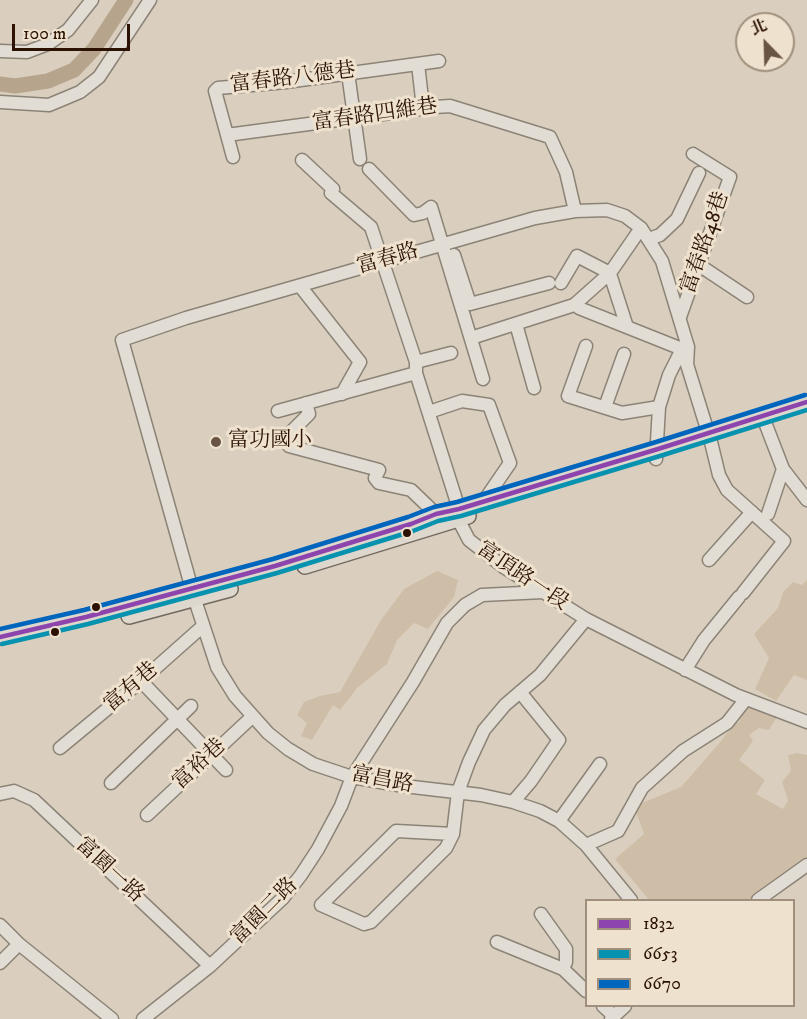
<!DOCTYPE html>
<meta charset="utf-8">
<style>
body{margin:0}
#map{position:relative;width:807px;height:1019px;overflow:hidden;background:#dacfbe;font-family:"IM FELL DW Pica","Noto Serif TC",serif}
canvas{display:block}
.legend{position:absolute;left:585px;top:899px;width:210px;height:108px;box-sizing:border-box;background:#eee2ce;border:2px solid #a08f7d;margin:0;padding:8px 10px;list-style:none;font-size:18px;color:#2c1203}
.legend li{display:flex;align-items:center;gap:12px;height:30px}
.legend b{width:30px;border:2px solid #a08f7d}
.north{position:absolute;left:735px;top:12px;width:60px;height:60px;box-sizing:border-box;background:#eee2ce;border:2px solid #a08f7d;border-radius:50%;rotate:337deg;font-size:16px;font-weight:700;line-height:24px;text-align:center;color:#2c1203}
.north::after{content:'';display:block;margin:auto;width:21px;height:27px;background:#695444;clip-path:polygon(50% 0,100% 100%,50% 72%,0 100%)}
.scale{position:absolute;left:12px;top:24px;width:118px;height:27px;box-sizing:border-box;border:3px solid #2c1203;border-top:0;padding-left:8px;font-size:18px;line-height:21px;white-space:nowrap;color:#2c1203;-webkit-text-stroke:4px #eee2ce;paint-order:stroke}
</style>
<div id="map">
<canvas width="807" height="1019"></canvas>
<ul class="legend">
<li><b style="height:8px;background:#8e44ad"></b>1832</li>
<li><b style="height:8px;background:#0792b0"></b>6653</li>
<li><b style="height:8px;background:#0065bd"></b>6670</li>
</ul>
<div class="north">北</div>
<div class="scale">100 m</div>
</div>
<script>
const context = document.querySelector('canvas').getContext('2d');
context.lineJoin = 'round';
function fillPath(path, color) {
  context.fillStyle = color;
  context.fill(path, 'evenodd');
}
function poly(rows) {
  const path = new Path2D();
  for (const r of rows) {
    path.moveTo(r[0], r[1]);
    for (let i = 2; i < r.length; i += 2) path.lineTo(r[i], r[i + 1]);
  }
  return path;
}
function stroke(path, color, width, dash) {
  context.strokeStyle = color;
  context.lineWidth = width;
  context.lineCap = dash ? 'butt' : 'round';
  context.setLineDash(dash || []);
  context.stroke(path);
}
function write(font, color, halo, rows, align = 'center') {
  context.font = font + ' "IM FELL DW Pica","Noto Serif TC",serif';
  context.lineWidth = 6;
  context.setLineDash([]);
  context.textBaseline = 'middle';
  context.strokeStyle = halo;
  context.fillStyle = color;
  for (const [text, x, y, turn = 0] of rows) {
    context.save();
    context.translate(x, y);
    context.rotate((+turn || 0) * Math.PI / 180);
    context.textAlign = isNaN(turn) ? turn : align;
    if (halo) context.strokeText(text, 0, 0);
    context.fillText(text, 0, 0);
    context.restore();
  }
}
const green = poly([
 [437,571,458,580,454,597,428,629,414,623,397,640,387,664,358,687,340,710,333,705,312,740,301,736,307,723,297,715,304,702,320,696,340,692,381,620,404,589],
 [807,580,807,680,794,675,776,701,755,689,769,658,754,634,778,608,783,592,793,582,802,585],
 [747,701,777,717,769,730,759,728,749,735,753,741,739,760,765,780,756,794,783,809,788,800,782,782,791,771,788,755,797,753,807,755,807,862,748,900,649,900,615,859,644,834,632,801,642,803,681,787,722,740,733,724,739,722]
]);
const river = poly([
 [0,84,15,86,48,81,74,70,94,49,126,0]
]);
const minor = poly([
 [0,51,27,52,48,44,68,30,92,0],
 [418,64,423,108],
 [348,73,360,159],
 [0,102,49,105,80,92,99,77,150,0],
 [227,135,435,107,450,106,550,137,566,172,575,211],
 [233,157,215,91,218,88,286,82,439,61],
 [302,160,333,189,331,193,371,227,416,362,416,373,459,509,458,519,469,540,505,568,586,619,736,695,807,722],
 [369,169,414,215,423,213,431,207,483,379],
 [649,239,660,235,677,219,699,173],
 [454,255,470,304,549,283],
 [699,265,747,297],
 [611,277,627,327],
 [561,283,577,256,610,273],
 [300,286,360,362,342,394],
 [579,308,682,349,669,375,659,407,656,459],
 [680,317,730,177,693,154],
 [516,324,534,388],
 [471,338,574,305,610,273,641,228],
 [586,346,568,396,622,413,659,407],
 [685,358,711,442,719,475,727,490,784,541,743,593],
 [416,362,451,353],
 [306,403,309,414,285,438,289,446,379,470,375,478,379,483,411,490,436,514],
 [605,407,624,354],
 [278,411,416,373],
 [429,412,462,401,489,405,510,463,484,501],
 [766,425,783,469,807,500],
 [768,514,783,469],
 [709,560,752,512],
 [685,670,704,640,739,597],
 [141,681,226,770],
 [60,748,141,681,203,626],
 [111,783,191,706],
 [0,794,14,791,34,800,210,966],
 [513,802,531,781,559,740,520,692],
 [147,815,253,716],
 [559,821,600,764],
 [453,834,396,831,321,905,364,924,371,922,446,848,453,834,458,792,469,762,484,730,505,705,540,675,586,619],
 [586,845,618,831,642,788,683,751,727,723,746,699],
 [631,900,586,845,559,821,540,811,513,802,481,795,404,786,352,777,313,764,288,749,268,733,235,696,217,667,195,600,122,340,186,318,535,218,575,211,607,210,625,216,641,228,662,261,688,347,687,365],
 [758,900,807,865],
 [541,914,566,949,566,962,563,969],
 [0,925,19,944,112,1019],
 [497,942,563,969,586,991],
 [0,963,19,944],
 [603,1006,614,1016],
 [143,1019,210,966,283,898,301,875,318,849,341,806,352,777,413,682,447,623,465,605,482,595,543,592],
 [611,1019,625,1006]
]);
const major = poly([
 [305,566,468,516],
 [129,616,230,589],
 [0,637,86,617,275,566,411,524,436,514,459,509,658,449,807,402]
]);
const bus1 = poly([
 [0,637,86,617,275,566,411,524,436,514,459,509,658,449,807,402]
]);
const bus2 = poly([
 [2,644,88,624,277,573,413,531,438,521,461,516,660,456,807,410]
]);
const bus3 = poly([
 [0,629,84,610,273,559,408,517,434,507,457,502,656,442,805,395]
]);
const markers = [
 [216,442,6,"#695444"],
 [407,533,5,"#2c1203"],
 [96,607,5,"#2c1203"],
 [55,632,5,"#2c1203"]
];
const streetNames = [
 ["富春路八德巷",293,79,-7],
 ["富春路四維巷",375,116,-8],
 ["富春路48巷",706,243,-71],
 ["富春路",388,260,-16],
 ["富頂路一段",522,577,34],
 ["富有巷",132,688,-41],
 ["富裕巷",200,765,-43],
 ["富昌路",382,781,11],
 ["富園一路",109,871,43],
 ["富園二路",265,912,-45]
];
const poiNames = [
 ["富功國小",228,442]
];
fillPath(green, '#cfbea7');
stroke(river, '#b6a48c', 15);
stroke(minor, '#8c8377', 15);
stroke(major, '#73695e', 18);
stroke(minor, '#e2ddd4', 12);
stroke(major, '#ddd7cd', 15);
stroke(bus1, '#8e44ad', 4.5);
stroke(bus2, '#0792b0', 4.5);
stroke(bus3, '#0065bd', 4.5);
for (const [x, y, r, color] of markers) {
  const dot = new Path2D();
  dot.arc(x, y, r, 0, 2 * Math.PI);
  context.fillStyle = color;
  context.fill(dot);
  stroke(dot, '#eee2ce', 2);
}
write('21px', '#2c1203', '#eee2ce', streetNames);
write('21px', '#2c1203', '#eee2ce', poiNames, 'left');
</script>
